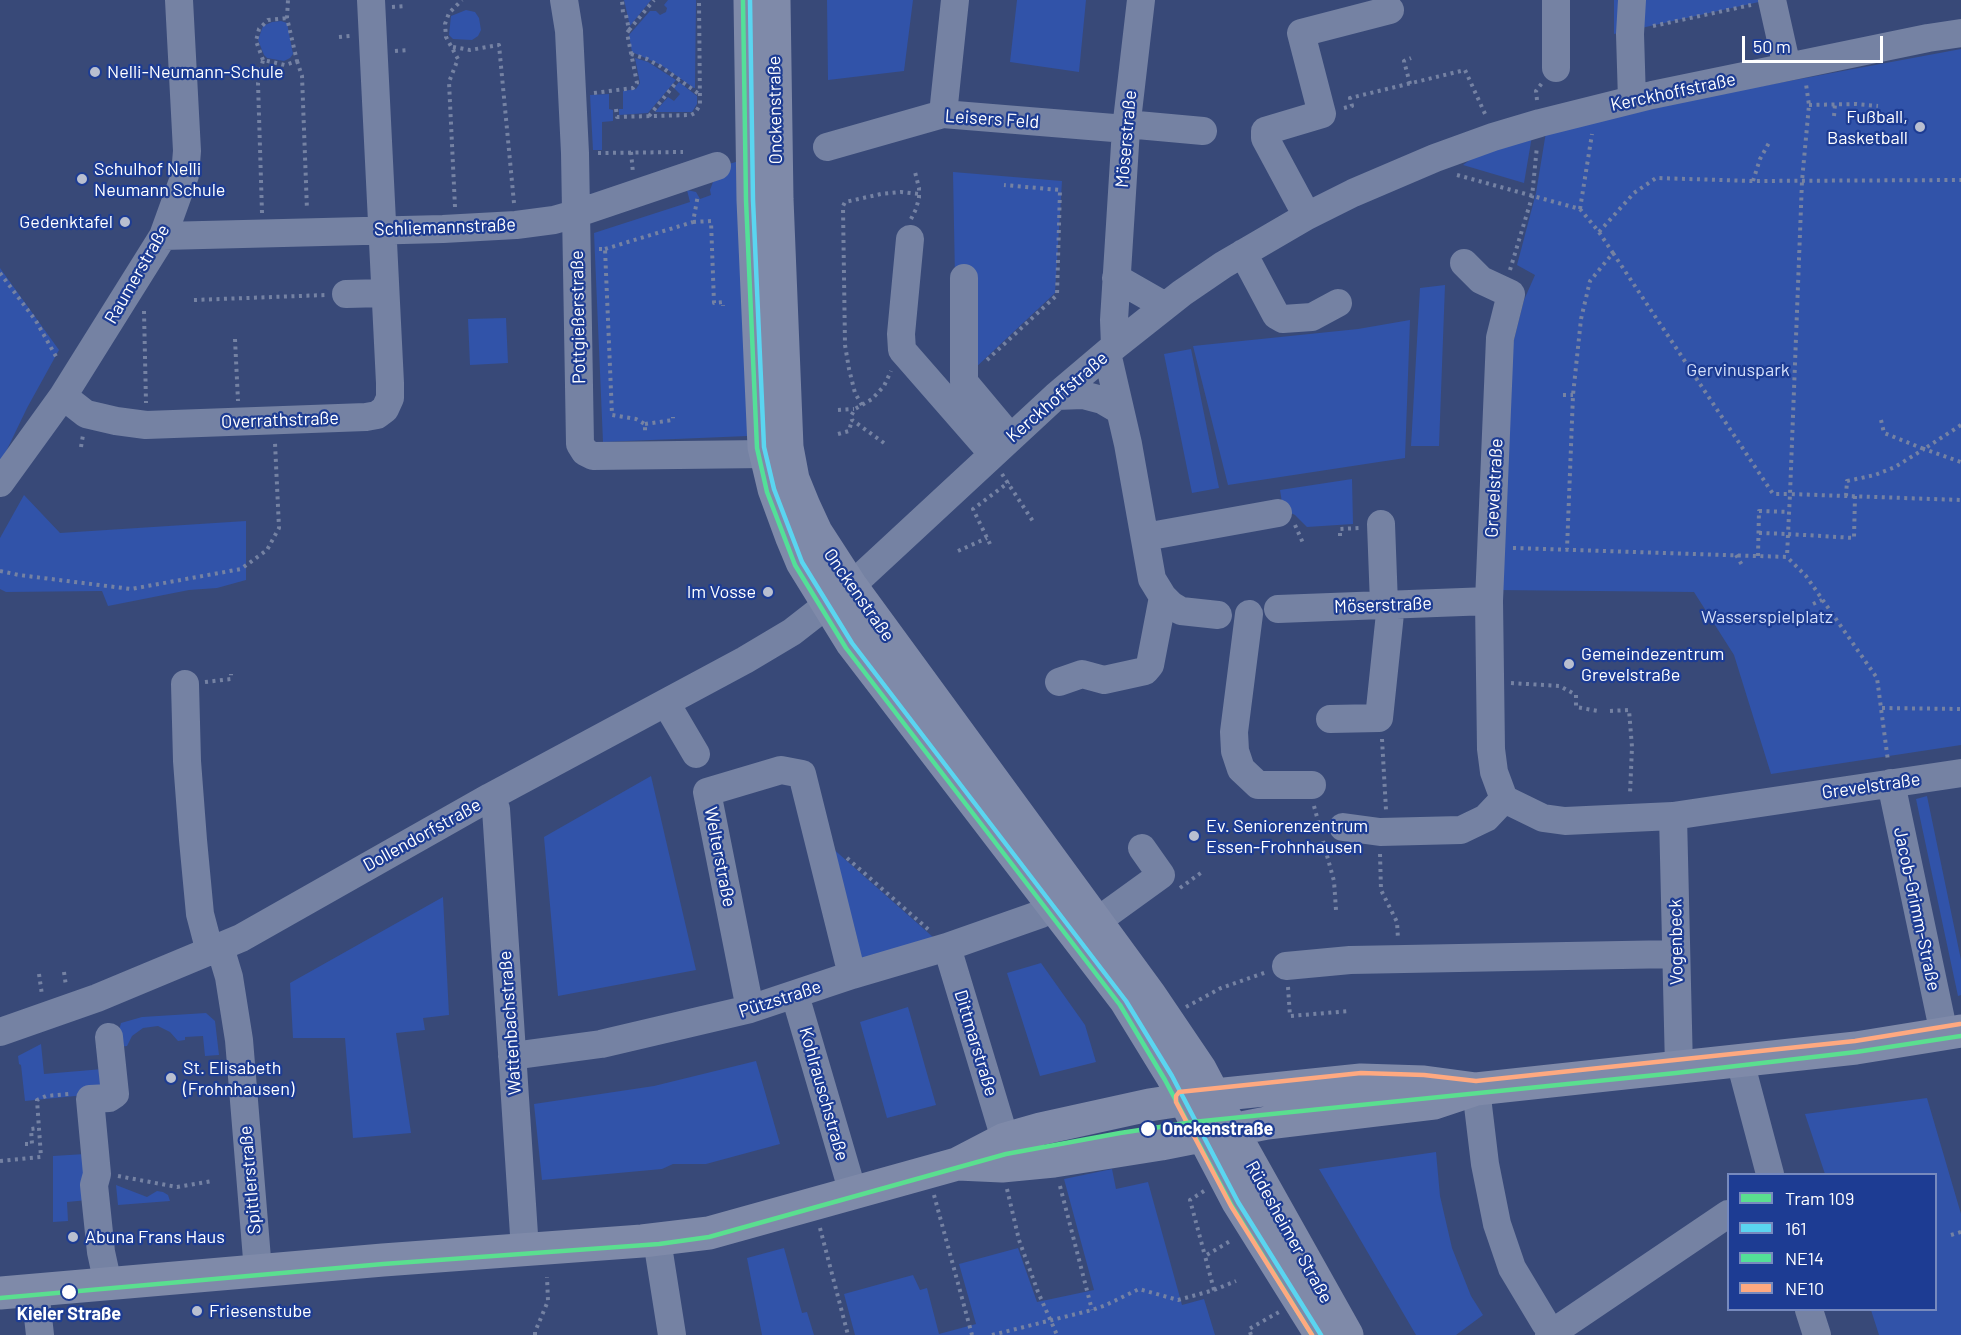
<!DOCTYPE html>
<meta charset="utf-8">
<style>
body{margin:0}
#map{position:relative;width:1961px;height:1335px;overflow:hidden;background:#384978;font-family:Barlow,sans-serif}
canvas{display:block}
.legend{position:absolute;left:1727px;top:1173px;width:210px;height:138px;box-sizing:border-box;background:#1d3c93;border:2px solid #778abe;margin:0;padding:8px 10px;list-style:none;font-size:18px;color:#fff}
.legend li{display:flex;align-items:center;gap:12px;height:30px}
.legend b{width:30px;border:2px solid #778abe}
.scale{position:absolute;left:1742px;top:36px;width:141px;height:27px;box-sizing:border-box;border:3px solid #fff;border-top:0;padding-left:8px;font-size:18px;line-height:21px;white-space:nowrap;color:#fff;-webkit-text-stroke:4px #1d3c93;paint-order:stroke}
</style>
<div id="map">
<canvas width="1961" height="1335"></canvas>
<ul class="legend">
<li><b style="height:8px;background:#5adf8f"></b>Tram 109</li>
<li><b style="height:8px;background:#5ad5f0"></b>161</li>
<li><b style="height:8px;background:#53e098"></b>NE14</li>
<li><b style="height:8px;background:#ffa980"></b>NE10</li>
</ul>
<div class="scale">50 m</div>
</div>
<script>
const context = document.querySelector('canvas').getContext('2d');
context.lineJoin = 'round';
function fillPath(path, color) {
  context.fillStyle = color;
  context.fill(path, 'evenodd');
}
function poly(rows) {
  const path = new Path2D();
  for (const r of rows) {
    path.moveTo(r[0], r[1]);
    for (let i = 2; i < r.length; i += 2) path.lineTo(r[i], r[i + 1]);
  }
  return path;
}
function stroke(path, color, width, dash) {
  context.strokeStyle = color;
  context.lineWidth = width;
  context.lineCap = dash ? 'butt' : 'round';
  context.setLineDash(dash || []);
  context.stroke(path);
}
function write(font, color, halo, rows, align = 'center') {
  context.font = font + ' Barlow,sans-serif';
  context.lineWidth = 4.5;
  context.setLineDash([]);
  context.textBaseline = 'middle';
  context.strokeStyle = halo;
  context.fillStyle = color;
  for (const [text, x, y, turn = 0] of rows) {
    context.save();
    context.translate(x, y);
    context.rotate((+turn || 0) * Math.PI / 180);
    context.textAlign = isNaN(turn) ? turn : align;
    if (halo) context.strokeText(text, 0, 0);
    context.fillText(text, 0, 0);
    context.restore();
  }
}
const green = poly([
 [624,0,651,0,630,26],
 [668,0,696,0,695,88,694,88,661,65,632,52,629,35,650,11,656,11,660,15,666,12,667,8,664,5],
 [827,0,913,0,904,71,828,80],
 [1017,0,1086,0,1079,72,1010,62],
 [1614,0,1768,0,1614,34],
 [466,10,475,12,479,18,481,30,478,36,472,40,453,39,449,35,451,16],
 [281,21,287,23,293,54,290,58,284,61,267,58,264,55,258,40,263,26,272,22],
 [1961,49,1961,745,1771,774,1734,655,1694,592,1496,590,1507,367,1524,300,1535,275,1517,265,1536,193,1546,132,1730,92],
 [635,58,648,62,676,80,648,113,619,115,619,109,623,109,623,91,636,89,640,83],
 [679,82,697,96,697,104,692,112,655,112,668,97,674,101,680,94,674,88],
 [609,94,609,109,613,110,613,121,602,122,602,150,593,150,590,95],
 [1532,136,1524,183,1463,165,1483,150],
 [736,162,748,436,603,442,594,233,690,202,687,190,696,192,700,199,711,195,710,190,713,182,720,179,717,167],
 [953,172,1062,181,1055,293,957,385],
 [0,268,59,350,27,408,0,464],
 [1445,285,1439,446,1411,446,1420,288],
 [506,318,508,363,470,365,468,319],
 [1410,320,1405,458,1228,485,1193,346,1358,329],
 [1191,349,1219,488,1192,493,1164,354],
 [1352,479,1353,524,1307,527,1295,515,1283,509,1280,490],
 [24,495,60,533,246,521,246,580,217,588,189,590,108,606,102,591,6,592,0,589,0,538],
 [651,776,696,970,558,996,544,837],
 [1927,796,1961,960,1961,995,1958,996,1916,799],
 [822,839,942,945,854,971],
 [443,897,449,1015,423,1018,425,1030,396,1033,411,1133,353,1138,345,1038,293,1038,290,983],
 [1041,963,1085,1025,1096,1062,1040,1076,1007,973],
 [908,1007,936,1105,887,1118,860,1022],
 [206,1013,215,1021,219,1055,205,1056,203,1036,185,1037,185,1040,178,1041,170,1032,158,1026,143,1028,132,1036,127,1046,118,1047,117,1038,121,1023,142,1017],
 [41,1044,44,1074,103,1069,105,1093,25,1101,21,1065,19,1064,18,1056],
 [756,1061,780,1144,706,1164,673,1164,662,1169,542,1180,534,1104,654,1086],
 [1927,1098,1961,1214,1961,1335,1879,1335,1871,1310,1936,1310,1936,1174,1825,1174,1805,1114],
 [1436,1152,1440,1196,1452,1248,1471,1296,1483,1315,1456,1335,1416,1335,1319,1169],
 [85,1154,88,1200,67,1202,68,1221,53,1222,53,1156],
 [1112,1169,1116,1189,1148,1182,1182,1305,1204,1299,1215,1335,855,1335,844,1294,913,1275,920,1290,927,1288,939,1334,976,1324,959,1264,1018,1248,1037,1302,1094,1290,1064,1179],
 [116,1185,147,1197,157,1191,163,1192,168,1195,170,1201,118,1205],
 [784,1248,802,1313,807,1312,814,1335,762,1335,747,1258]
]);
const path = poly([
 [392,7,406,6],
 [1653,26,1751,5],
 [629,30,654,0],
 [339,37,350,36],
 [453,47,470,50,499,45,514,203],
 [395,51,408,50],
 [631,54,647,59,660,66,699,94],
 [263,60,256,41,259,29,268,20,287,18],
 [297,61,302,76,307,210],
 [1410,84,1404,61,1411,58],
 [594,93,633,88,637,83,627,33,629,30,626,15,623,13,622,0],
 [1537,100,1536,91,1542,83],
 [1809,105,1856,104,1878,106],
 [1344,108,1352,106,1350,98,1465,70,1486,116],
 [616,109,617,117,691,115,695,113,700,105,699,0],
 [649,116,679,79],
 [1834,116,1835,104],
 [631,152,633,173],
 [598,153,683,152],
 [1457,175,1580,209,1599,232,1613,253,1590,281,1581,319,1573,395,1567,549],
 [1753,181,1760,159,1770,141],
 [455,207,449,82,458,59,446,37,445,24,449,13,462,0],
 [1580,209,1592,134],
 [262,213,258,83,263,60,285,65,297,61,287,18,288,0],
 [911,219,916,209,919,198,919,188,915,172],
 [693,222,711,221,714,303,723,302,723,306],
 [1599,232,1634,193,1656,178,1753,181,1961,180],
 [599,249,605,249,612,415,636,419,645,424,645,432],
 [605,249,693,222,698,195],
 [1613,253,1773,494,1790,494,1802,181,1809,105,1806,84],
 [1510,270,1532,197,1537,146],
 [0,273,36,321,58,360],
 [194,300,325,295],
 [144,311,146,403],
 [235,339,238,401],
 [987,360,1057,295,1060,190,1004,185],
 [1563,395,1573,395],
 [862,405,855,393,849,369,845,345,843,206,845,202,881,194,901,192,919,194],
 [838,410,854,409],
 [1881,420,1884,433,1924,449,1961,425],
 [645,424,673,420,673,417],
 [838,434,849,431,852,420],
 [884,443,852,420,851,416,855,409,872,399,884,386,891,371],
 [81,447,83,435],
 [1002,474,1034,523],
 [1846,496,1847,481,1875,475,1895,467,1924,449,1961,462],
 [1855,496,1854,538,1788,534,1790,494,1846,496,1961,500],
 [1295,525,1303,543],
 [1759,533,1788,534,1787,557],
 [1340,536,1340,529,1359,528],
 [990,544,973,509,1009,482],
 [1513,548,1787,557,1806,576,1877,678,1888,761],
 [958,551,987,538],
 [1736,555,1742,565],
 [1758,556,1759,511,1789,512],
 [0,571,19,575,131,589,241,569,267,550,279,528,275,443],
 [1813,604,1822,600],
 [205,682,231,679,231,674],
 [1511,683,1560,686,1576,695,1576,707,1598,711],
 [1882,708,1961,709],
 [1610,711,1629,710,1632,747,1630,794],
 [1382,739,1386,810],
 [1314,806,1320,828],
 [1323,841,1334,881,1336,910],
 [1380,854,1381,890,1397,922,1398,939],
 [847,858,929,930],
 [1180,888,1202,872],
 [64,972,66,986],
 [39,974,42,995],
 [1288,987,1290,1016,1350,1011],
 [1186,1007,1221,988,1267,972],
 [25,1144,32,1144,31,1129,39,1128],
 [0,1161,41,1157,37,1100,46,1096,69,1094],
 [118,1176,177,1187,212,1181],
 [1060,1186,1092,1310],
 [1007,1189,1019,1240,1038,1292,1057,1335],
 [1204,1191,1190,1200,1205,1256],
 [934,1195,972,1335],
 [820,1228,848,1335],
 [1951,1235,1961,1232],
 [1214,1290,1205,1256,1232,1240],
 [535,1335,535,1332,548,1301,547,1277],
 [992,1335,1092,1310,1106,1305,1139,1289,1178,1300,1214,1290,1236,1281],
 [1251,1335,1249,1329,1279,1312]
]);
const minor = poly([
 [564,0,569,31,575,153,580,444,585,452,593,456,765,454],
 [1772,0,1787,67],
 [1556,68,1556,0],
 [1632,100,1630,34,1632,0],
 [943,114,955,0],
 [1126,124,1203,131],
 [827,147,943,114,1126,129],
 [1307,216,1265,138,1265,131,1322,114,1301,33,1390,10],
 [163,236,443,229,516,225,554,220,575,214,717,166],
 [910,239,901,334,902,350,992,453],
 [1243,253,1276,315,1283,319,1312,317,1338,303],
 [1464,263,1481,280,1511,294,1500,338,1489,601,1491,749,1494,772,1504,799,1543,818,1565,821,1673,816,1961,773],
 [964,278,964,382,1010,437],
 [1116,278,1165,306],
 [346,294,385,293],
 [1115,346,1114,320,1126,129,1141,0],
 [1107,353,1128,444,1152,579,1163,597,1171,605,1181,611,1218,615],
 [63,396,86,414,116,421,146,425,366,417,377,415,385,409,390,398,390,383,371,0],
 [1056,396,1083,395,1102,400,1119,410],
 [0,483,63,396,163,236,185,175,187,151,179,0],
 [1381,524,1384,604],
 [1145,537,1278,513],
 [1278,609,1489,601],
 [1249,614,1234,732,1235,751,1241,769,1258,785,1312,785],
 [1059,682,1082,674,1104,680,1145,671,1150,665,1163,597],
 [185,684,187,761,193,840,200,914,210,952],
 [666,703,696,754],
 [1330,719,1379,718,1391,604],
 [1891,783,1944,1034],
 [490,797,496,809,525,1250],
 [1673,816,1679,1068],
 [1343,827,1380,832,1461,830,1486,818,1504,799],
 [1096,922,1161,875,1142,848],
 [220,947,229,977,239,1040,258,1271],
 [947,947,1005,1139],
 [1286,966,1350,960,1676,954],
 [795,995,853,1193],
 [750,1009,707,792,781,770,802,774,852,975],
 [0,1032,97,998,241,938,490,797,745,660,792,632,851,586,1056,396,1115,346,1182,293,1223,265,1307,216,1353,193,1435,158,1493,137,1540,123,1652,95,1928,38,1961,33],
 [512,1056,601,1044,750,1009,852,975,947,947,1041,914],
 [1740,1061,1770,1174],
 [1476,1089,1485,1164,1497,1224,1512,1268,1545,1323,1554,1332],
 [657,1240,672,1335],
 [108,1284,101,1252,94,1185,97,1174,90,1099,109,1098,115,1094,109,1037],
 [35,1290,40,1335],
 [1809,1310,1817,1335],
 [1549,1335,1728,1214]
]);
const major = poly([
 [750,0,753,200,764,447,774,489,792,538,802,562,852,643,1126,1001,1172,1076,1238,1202,1321,1335],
 [774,0,777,199,787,447,793,479,804,506,816,532,851,586,1150,995,1200,1069,1232,1130,1347,1335],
 [958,1164,1002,1166,1054,1161,1161,1144,1267,1123,1434,1103,1476,1089,1856,1048,1961,1031],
 [0,1293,383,1260,642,1241,709,1233,957,1164,1005,1139,1040,1129,1149,1105,1215,1095,1361,1080,1424,1082,1476,1089]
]);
const bus1 = poly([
 [750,0,753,200,764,447,774,489,802,562,852,643,1126,1001,1172,1076,1238,1202,1321,1335]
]);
const bus2 = poly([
 [743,0,746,200,757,448,767,492,795,565,846,648,1120,1005,1165,1080,1232,1206,1312,1335]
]);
const bus3 = poly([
 [1312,1335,1231,1206,1176,1102,1176,1096,1179,1092,1361,1073,1424,1075,1476,1081,1855,1041,1960,1024]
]);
const tram1 = poly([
 [0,1298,383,1264,659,1244,709,1237,1006,1154,1120,1133,1193,1122,1676,1073,1856,1052,1961,1036]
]);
const markers = [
 [95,72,6,"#b9bfd0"],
 [1920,127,6,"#b9bfd0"],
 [82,179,6,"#b9bfd0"],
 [125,222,6,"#b9bfd0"],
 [768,592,6,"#b9bfd0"],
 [1569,664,6,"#b9bfd0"],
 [1194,836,6,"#b9bfd0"],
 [171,1078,6,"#b9bfd0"],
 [1148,1129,8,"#fff"],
 [73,1237,6,"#b9bfd0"],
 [69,1292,8,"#fff"],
 [197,1311,6,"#b9bfd0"]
];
const poiNames = [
 ["Nelli-Neumann-Schule",107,72],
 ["Fußball,",1908,117,"right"],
 ["Basketball",1908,138,"right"],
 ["Schulhof Nelli",94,169],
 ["Neumann Schule",94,190],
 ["Gedenktafel",113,222,"right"],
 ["Im Vosse",756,592,"right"],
 ["Gemeindezentrum",1581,654],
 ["Grevelstraße",1581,675],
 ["Ev. Seniorenzentrum",1206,826],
 ["Essen-Frohnhausen",1206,847],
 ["St. Elisabeth",183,1068],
 ["(Frohnhausen)",183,1089],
 ["Abuna Frans Haus",85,1237],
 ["Friesenstube",209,1311]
];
const streetNames = [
 ["Kerckhoffstraße",1673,92,-12],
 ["Onckenstraße",775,110,-91],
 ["Leisers Feld",992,119,4],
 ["Möserstraße",1126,139,-85],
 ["Schliemannstraße",445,227,-2],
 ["Raumerstraße",137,274,-60],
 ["Pottgießerstraße",578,317,-91],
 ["Kerckhoffstraße",1057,397,-41],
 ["Overrathstraße",280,420,-2],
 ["Grevelstraße",1494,488,-87],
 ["Onckenstraße",859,595,55],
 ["Möserstraße",1383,605,-2],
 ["Grevelstraße",1871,786,-8],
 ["Dollendorfstraße",422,835,-29],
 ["Welterstraße",720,857,79],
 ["Jacob-Grimm-Straße",1917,909,78],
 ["Vogenbeck",1676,942,-91],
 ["Pützstraße",780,999,-18],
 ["Wattenbachstraße",510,1023,-94],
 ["Dittmarstraße",976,1043,73],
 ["Kohlrauschstraße",824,1094,74],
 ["Spittlerstraße",250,1180,-95],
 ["Rüdesheimer Straße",1289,1232,61]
];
const parkNames = [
 ["Gervinuspark",1738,370],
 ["Wasserspielplatz",1767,617]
];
const stopNames = [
 ["Onckenstraße",1162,1129],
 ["Kieler Straße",69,1314,"center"]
];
fillPath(green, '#3153a9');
stroke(path, '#7582a3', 4, [3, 4.5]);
stroke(minor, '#7582a3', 28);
stroke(major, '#7f8aa9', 33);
stroke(bus1, '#5ad5f0', 4.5);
stroke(bus2, '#53e098', 4.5);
stroke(bus3, '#ffa980', 4.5);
stroke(tram1, '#5adf8f', 4.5);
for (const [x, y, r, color] of markers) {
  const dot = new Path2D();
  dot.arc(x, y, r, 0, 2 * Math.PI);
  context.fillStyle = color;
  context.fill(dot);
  stroke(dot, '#1d3c93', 2);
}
write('18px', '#fff', '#1d3c93', poiNames, 'left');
write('18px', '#fff', '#1d3c93', streetNames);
write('18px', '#d4dffa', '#1d3c93', parkNames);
write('bold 18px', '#fff', '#1d3c93', stopNames, 'left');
</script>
